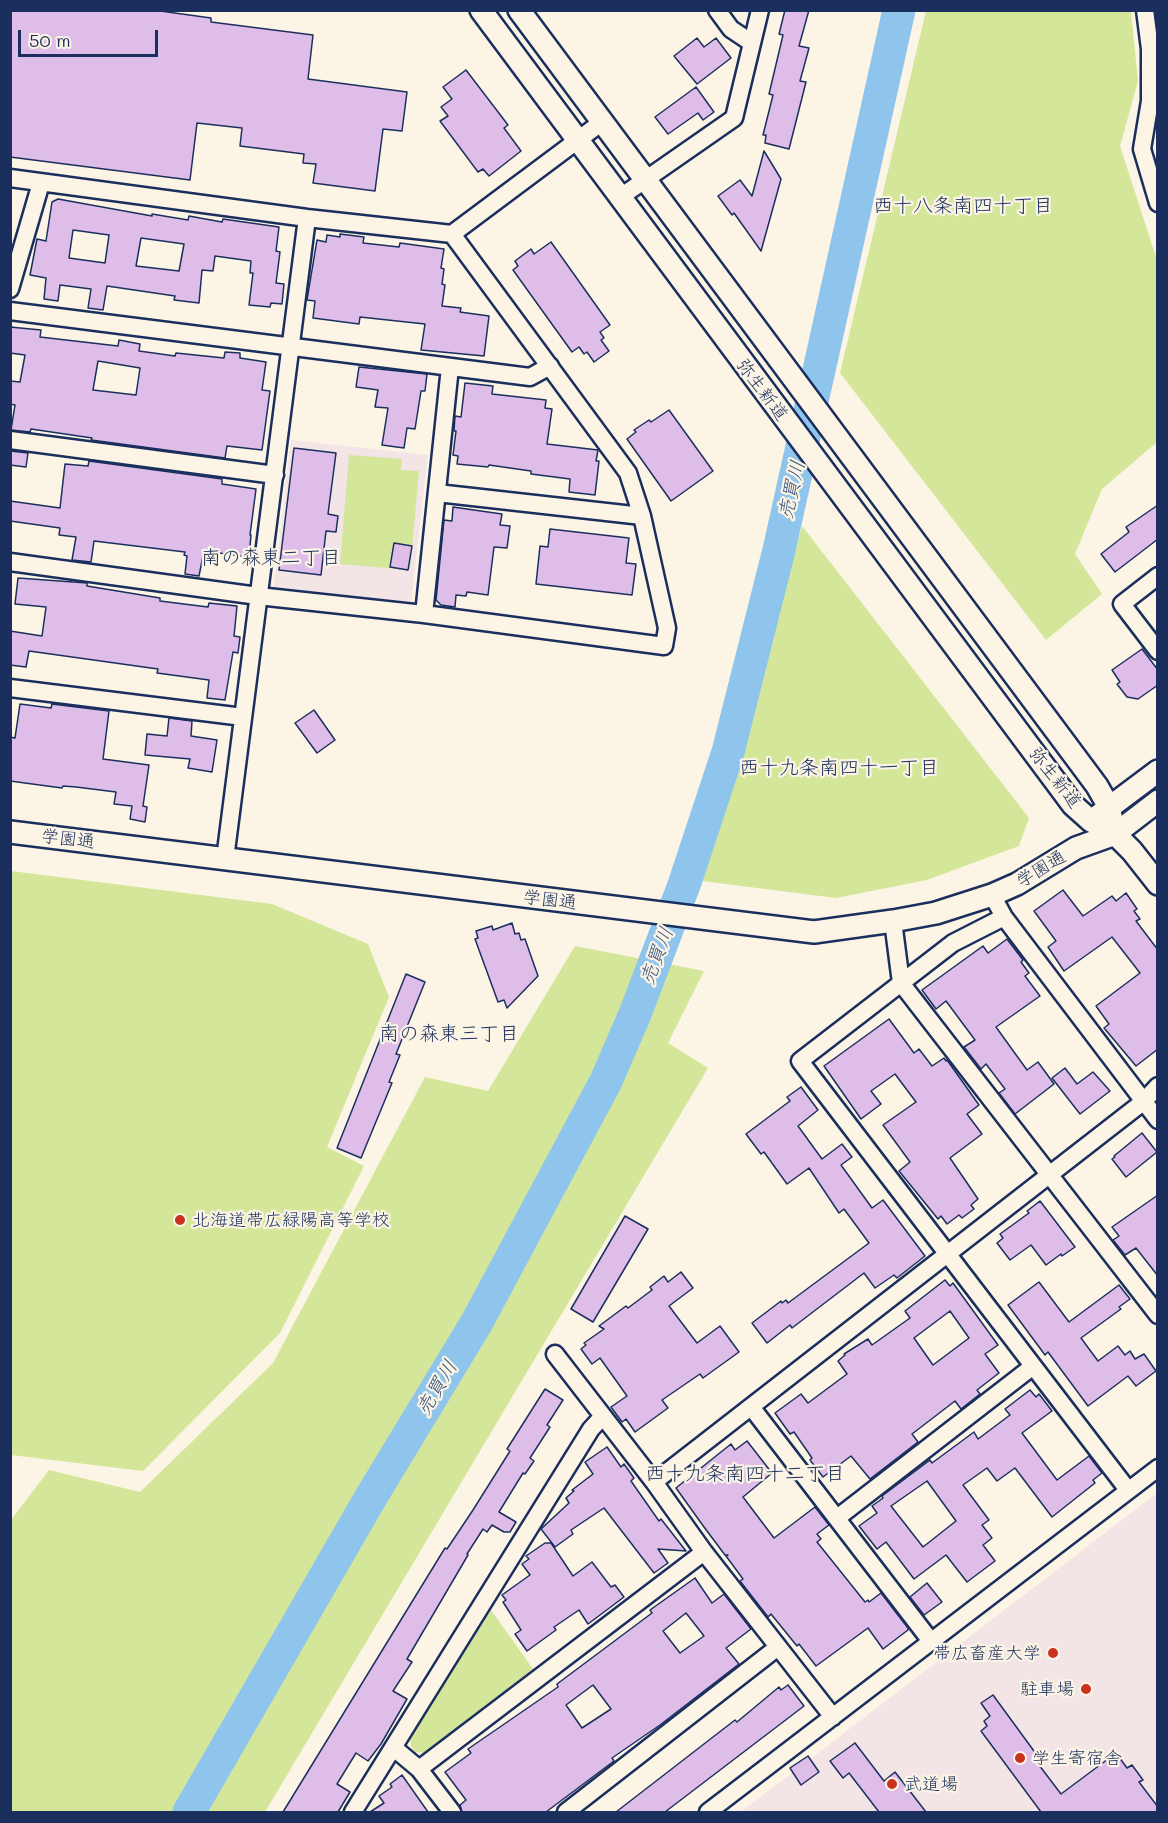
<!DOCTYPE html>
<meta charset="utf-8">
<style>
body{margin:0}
#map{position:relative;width:1168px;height:1823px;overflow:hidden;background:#fcf5e5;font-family:Mali,sans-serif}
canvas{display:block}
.frame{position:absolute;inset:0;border:12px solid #1b2f5e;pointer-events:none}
.scale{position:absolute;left:18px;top:30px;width:140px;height:27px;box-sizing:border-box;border:3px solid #1b2f5e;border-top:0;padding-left:8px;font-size:18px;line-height:21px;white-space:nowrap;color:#1b2f5e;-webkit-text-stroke:4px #fcf5e5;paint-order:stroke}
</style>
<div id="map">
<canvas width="1168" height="1823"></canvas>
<div class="frame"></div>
<div class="scale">50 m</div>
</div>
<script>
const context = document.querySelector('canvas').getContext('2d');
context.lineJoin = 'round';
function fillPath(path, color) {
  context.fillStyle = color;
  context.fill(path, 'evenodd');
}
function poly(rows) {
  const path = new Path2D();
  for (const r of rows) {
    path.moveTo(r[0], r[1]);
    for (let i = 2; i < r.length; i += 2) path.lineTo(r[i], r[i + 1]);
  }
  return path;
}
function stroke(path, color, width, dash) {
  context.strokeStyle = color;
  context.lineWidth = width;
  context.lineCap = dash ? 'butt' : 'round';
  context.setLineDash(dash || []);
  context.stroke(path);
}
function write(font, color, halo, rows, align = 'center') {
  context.font = font + ' Mali,"Klee One",sans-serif';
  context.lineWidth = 4.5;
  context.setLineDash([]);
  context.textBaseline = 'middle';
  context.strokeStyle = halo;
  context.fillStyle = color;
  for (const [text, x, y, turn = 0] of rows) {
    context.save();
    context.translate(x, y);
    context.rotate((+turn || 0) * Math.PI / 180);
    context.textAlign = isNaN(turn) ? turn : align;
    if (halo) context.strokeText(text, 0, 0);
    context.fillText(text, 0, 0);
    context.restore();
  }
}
const built = poly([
 [291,440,428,455,411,602,274,587],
 [1157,1493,1157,1812,741,1812]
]);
const green = poly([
 [926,11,1131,11,1138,81,1120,146,1157,260,1157,442,1102,489,1075,554,1102,594,1046,640,840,373],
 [349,455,402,459,401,470,419,471,410,570,340,564],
 [802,526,1029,818,1019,846,927,880,836,898,702,881],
 [11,871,272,904,368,944,389,997,327,1147,364,1166,280,1333,143,1471,11,1455],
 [575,946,704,971,668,1043,708,1068,265,1812,11,1812,11,1520,49,1470,140,1492,273,1363,425,1077,488,1091],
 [491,1610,533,1669,424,1753,415,1752,411,1747,410,1737]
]);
const river = poly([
 [189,1812,371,1497,477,1322,606,1081,635,1014,684,885,728,752,779,550,899,10]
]);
const building = poly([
 [10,10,153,10,211,18,211,22,313,35,308,79,407,92,402,131,383,129,375,191,313,183,316,164,303,163,304,154,240,146,242,128,197,123,190,180,10,157,10,10],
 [785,10,809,10,799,46,809,48,800,81,806,82,789,149,765,143,766,135,763,135,773,95,769,94,783,35,779,34,785,10],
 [697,38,704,47,716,38,731,58,697,84,674,56,697,38],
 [466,70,508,125,504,128,521,151,489,176,483,169,478,172,440,121,448,116,441,107,452,99,443,87,466,70],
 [696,87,714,112,703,120,698,113,668,134,655,117,696,87],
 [764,151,781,179,761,251,734,213,732,215,718,196,740,180,752,196,764,151],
 [58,199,152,216,152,214,188,220,189,216,222,222,223,219,279,227,276,251,280,252,276,283,284,284,282,304,271,303,270,307,249,305,253,273,250,273,251,261,215,256,213,271,202,270,199,303,174,300,175,296,107,286,103,310,88,308,91,289,60,285,58,301,44,299,46,278,30,275,37,239,46,241,52,202,58,199],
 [73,230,109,235,105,263,69,258,73,230],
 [141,238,184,244,179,271,136,266,141,238],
 [340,234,364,237,363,243,399,247,400,243,444,249,441,268,444,269,442,284,445,285,442,306,461,308,460,312,489,316,484,356,421,350,425,324,360,317,359,324,313,318,315,301,307,300,317,240,326,242,327,235,340,237,340,234],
 [551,242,610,325,600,332,604,338,601,340,609,351,594,362,587,352,584,354,579,347,572,352,513,270,518,266,515,261,531,249,534,254,551,242],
 [10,327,41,330,40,337,118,346,119,340,140,344,139,351,175,356,176,353,224,358,225,352,240,353,240,358,266,362,262,390,270,391,262,450,227,446,225,458,91,440,92,438,31,429,30,432,11,430,15,405,10,404,10,381,20,382,25,355,10,353,10,327],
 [98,361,140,368,136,395,93,390,98,361],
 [359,367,427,374,425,391,421,391,415,429,407,428,404,448,382,445,388,408,375,407,378,390,356,387,359,367],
 [465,383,493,386,492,394,546,400,545,408,552,409,547,444,598,450,596,461,599,461,595,495,569,492,570,479,531,474,531,471,489,465,488,467,457,464,458,456,453,455,456,431,454,431,455,416,461,417,465,383],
 [669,410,713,471,671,501,627,439,636,432,634,430,649,420,651,422,669,410],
 [294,448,336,453,328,514,338,516,336,532,326,531,321,575,279,570,294,448],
 [10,451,28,453,26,467,10,465,10,451],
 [89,461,222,479,222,484,256,489,250,535,251,535,249,557,204,551,199,576,185,574,187,556,184,555,185,552,94,541,91,562,72,560,76,537,59,535,60,528,10,521,10,501,60,508,65,464,88,466,89,461],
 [1158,505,1158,539,1115,572,1101,554,1129,532,1126,527,1158,505],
 [453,507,502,514,500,525,510,526,507,548,494,547,488,595,467,592,466,596,456,595,455,607,441,605,436,600,444,520,452,521,453,507],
 [550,529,629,538,626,563,636,564,632,595,536,584,540,546,548,547,550,529],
 [394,543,412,546,408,570,390,567,394,543],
 [18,578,87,583,87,586,160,598,160,601,208,607,209,603,237,606,234,636,240,637,238,653,233,652,225,700,207,698,209,680,157,673,158,669,29,651,26,667,10,665,10,631,42,636,46,607,15,604,18,578],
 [1142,649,1158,670,1158,685,1138,699,1127,697,1117,684,1120,682,1112,670,1142,649],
 [20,704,51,708,52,704,109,711,103,759,149,765,143,806,147,807,145,822,130,819,132,806,114,804,116,792,76,787,63,786,62,788,10,781,10,737,15,738,20,704],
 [314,710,335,740,317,753,295,723,314,710],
 [169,718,192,721,191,736,217,740,212,772,188,768,190,759,145,755,147,734,167,736,169,718],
 [1063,890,1083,916,1112,896,1116,901,1126,893,1137,909,1134,911,1140,919,1136,921,1158,950,1158,1049,1136,1066,1104,1028,1109,1024,1096,1006,1140,973,1112,937,1064,971,1048,947,1056,941,1034,911,1063,890],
 [512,923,515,934,519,933,521,940,525,939,538,976,507,1008,504,1000,498,1002,475,939,478,938,476,931,492,926,493,930,512,923],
 [1007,939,1023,960,1021,962,1029,973,1025,976,1040,996,996,1027,1027,1070,1038,1062,1054,1084,1015,1114,999,1093,1005,1089,986,1064,981,1069,964,1047,975,1040,946,1001,936,1009,922,990,983,946,988,953,1007,939],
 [406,974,425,982,396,1054,400,1055,389,1082,392,1083,361,1158,337,1148,406,974],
 [889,1019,914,1053,919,1049,932,1066,944,1058,946,1061,947,1060,979,1105,967,1114,982,1134,950,1158,978,1199,971,1205,974,1209,962,1218,959,1215,947,1224,941,1216,938,1219,899,1171,910,1162,883,1125,916,1102,895,1074,871,1091,881,1104,861,1119,824,1066,889,1019],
 [1065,1068,1077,1084,1093,1072,1110,1091,1080,1114,1052,1078,1065,1068],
 [801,1087,818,1110,798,1126,822,1159,842,1144,852,1157,841,1165,872,1208,883,1200,925,1256,897,1278,894,1275,875,1288,864,1273,792,1328,790,1325,767,1343,752,1323,781,1301,782,1303,786,1300,788,1303,869,1243,844,1209,839,1213,809,1168,787,1184,764,1152,761,1154,746,1134,790,1101,787,1097,801,1087],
 [1142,1133,1157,1152,1126,1177,1112,1159,1115,1157,1114,1156,1142,1133],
 [1158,1195,1158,1276,1136,1248,1125,1255,1113,1240,1119,1236,1112,1227,1158,1195],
 [1040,1201,1075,1247,1062,1256,1061,1254,1046,1265,1031,1245,1010,1260,997,1243,1003,1238,1000,1234,1029,1213,1027,1211,1040,1201],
 [625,1216,648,1229,593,1322,571,1309,625,1216],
 [681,1272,693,1288,669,1306,697,1343,720,1326,739,1352,703,1378,700,1374,662,1400,668,1408,635,1432,626,1419,622,1422,611,1407,627,1396,600,1358,592,1364,581,1349,586,1345,584,1343,604,1329,599,1326,626,1306,628,1308,652,1290,650,1287,664,1276,668,1282,681,1272],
 [945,1280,950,1286,953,1283,998,1345,985,1354,999,1373,977,1390,980,1394,961,1409,955,1401,912,1434,918,1442,870,1479,851,1456,823,1477,810,1460,812,1458,794,1432,790,1434,775,1413,801,1394,808,1403,847,1374,838,1361,845,1355,844,1354,868,1339,872,1345,910,1318,905,1311,945,1280],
 [950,1311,969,1338,933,1365,914,1338,950,1311],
 [1039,1282,1069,1322,1119,1285,1130,1299,1119,1307,1121,1309,1081,1338,1098,1361,1118,1346,1125,1355,1130,1351,1135,1359,1144,1354,1156,1371,1136,1386,1128,1376,1088,1406,1048,1352,1045,1355,1008,1305,1039,1282],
 [545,1389,563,1400,547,1425,550,1427,530,1458,534,1461,525,1474,523,1473,499,1512,516,1522,510,1532,504,1532,492,1525,487,1532,483,1529,467,1554,468,1555,407,1659,412,1662,393,1691,407,1699,381,1744,368,1761,356,1753,337,1784,350,1792,338,1812,283,1812,445,1548,447,1549,473,1510,510,1451,507,1449,545,1389],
 [1030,1390,1036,1397,1039,1394,1052,1411,1022,1433,1057,1480,1089,1456,1102,1473,1093,1480,1095,1483,1052,1517,1015,1468,997,1481,987,1468,963,1485,989,1520,982,1525,992,1538,983,1545,995,1561,967,1582,946,1555,914,1579,886,1542,877,1549,859,1526,877,1513,872,1506,883,1498,882,1496,930,1460,932,1463,974,1432,978,1439,1010,1415,1005,1409,1030,1390],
 [927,1481,956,1521,923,1547,891,1506,927,1481],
 [747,1441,772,1473,743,1497,774,1538,815,1507,829,1525,817,1534,821,1539,817,1542,865,1602,868,1600,869,1602,881,1593,908,1628,908,1630,883,1649,868,1628,816,1666,799,1644,797,1646,771,1614,768,1617,740,1581,743,1579,726,1556,728,1555,725,1555,704,1527,676,1488,731,1444,735,1450,747,1441],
 [607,1447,621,1467,624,1464,634,1478,631,1481,659,1521,661,1519,686,1551,658,1549,668,1563,654,1573,604,1508,571,1530,573,1534,555,1547,541,1529,569,1503,566,1498,574,1491,572,1490,593,1474,585,1462,607,1447],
 [545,1543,551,1543,573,1576,592,1562,611,1587,615,1585,624,1597,588,1624,579,1610,554,1627,556,1630,527,1651,515,1634,521,1630,503,1602,506,1600,502,1595,530,1575,522,1564,529,1559,526,1556,545,1543],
 [695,1578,712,1603,724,1594,751,1629,726,1648,739,1664,660,1725,612,1758,614,1761,546,1812,462,1812,460,1805,466,1800,445,1772,471,1753,468,1749,558,1687,557,1684,652,1613,650,1610,695,1578],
 [686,1613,704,1636,680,1653,663,1631,686,1613],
 [593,1685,611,1709,582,1728,566,1705,593,1685],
 [927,1583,942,1602,924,1615,910,1597,927,1583],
 [788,1685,804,1706,665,1812,616,1812,735,1720,737,1722,779,1687,781,1690,788,1685],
 [993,1695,1042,1762,1039,1765,1061,1794,1116,1753,1127,1768,1132,1765,1143,1780,1139,1782,1158,1807,1158,1812,1041,1812,981,1731,987,1726,984,1721,990,1716,981,1703,993,1695],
 [855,1743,884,1781,895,1772,926,1812,879,1812,849,1773,843,1778,830,1761,855,1743],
 [808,1756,819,1772,801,1785,790,1768,808,1756],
 [402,1775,428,1812,370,1812,384,1803,379,1796,392,1787,390,1784,402,1775]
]);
const minor = poly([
 [717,10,731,29,752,43],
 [1145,10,1150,49,1150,101,1142,149,1158,203],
 [10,178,307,218,452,234,602,122],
 [619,198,734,118,760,10],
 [10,289,41,183],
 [10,311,530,377,550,366],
 [10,440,275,475],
 [437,493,642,516],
 [10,562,258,596,424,614,664,646,667,628,642,516,628,473,452,234],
 [1158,576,1122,604,1158,651],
 [424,614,450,367],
 [10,688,243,717],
 [225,859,307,218],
 [992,895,1004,917,1158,1120],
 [1004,917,953,943,800,1061,1128,1490],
 [893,921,901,983,1158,1315],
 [555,1354,654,1482,704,1552,833,1717],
 [752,1408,930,1640],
 [654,1482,1143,1102,1158,1086],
 [837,1518,1032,1367],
 [394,1748,419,1769,452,1812],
 [419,1769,704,1552],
 [353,1812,591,1429,603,1416],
 [566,1812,778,1647],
 [708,1812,1158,1468]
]);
const tertiary = poly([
 [481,10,1073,805,1091,821,1115,834,1132,851,1158,884],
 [519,10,1097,786,1109,807,1115,834],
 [1098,816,1158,771],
 [10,832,814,932,893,921,936,913,992,895,1017,884,1076,848,1115,834,1158,801]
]);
const markers = [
 [180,1220,6,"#c8321e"],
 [1053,1653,6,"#c8321e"],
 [1086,1689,6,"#c8321e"],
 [1020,1758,6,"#c8321e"],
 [892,1784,6,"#c8321e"]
];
const streetNames = [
 ["弥生新道",762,390,53],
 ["弥生新道",1055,778,52],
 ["学園通",68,839,7],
 ["学園通",1041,869,-31],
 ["学園通",550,900,7]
];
const poiNames = [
 ["北海道帯広緑陽高等学校",192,1220],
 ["帯広畜産大学",1041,1653,"right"],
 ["駐車場",1074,1689,"right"],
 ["学生寄宿舎",1032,1758],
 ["武道場",904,1784]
];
const neighbourhoodNames = [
 ["西十八条南四十丁目",963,206],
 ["南の森東二丁目",271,558],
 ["西十九条南四十一丁目",839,768],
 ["南の森東三丁目",449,1034],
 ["西十九条南四十二丁目",745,1474]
];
const waterNames = [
 ["売買川",792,490,-77],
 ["売買川",657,956,-69],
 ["売買川",437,1388,-59]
];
fillPath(built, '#f3e4e6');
fillPath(green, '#d4e69a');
stroke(river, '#8fc5ed', 33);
fillPath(building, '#dfbde9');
stroke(building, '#1b2f5e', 1.5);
stroke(minor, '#1b2f5e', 21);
stroke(tertiary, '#1b2f5e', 26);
stroke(minor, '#fcf5e5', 16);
stroke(tertiary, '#fcf5e5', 21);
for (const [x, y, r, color] of markers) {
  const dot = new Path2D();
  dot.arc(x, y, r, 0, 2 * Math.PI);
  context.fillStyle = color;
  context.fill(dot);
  stroke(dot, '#fcf5e5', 2);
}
write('18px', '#1b2f5e', '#fcf5e5', streetNames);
write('18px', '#1b2f5e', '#fcf5e5', poiNames, 'left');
write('20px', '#1b2f5e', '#fcf5e5', neighbourhoodNames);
write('italic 20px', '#385482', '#fcf5e5', waterNames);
</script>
